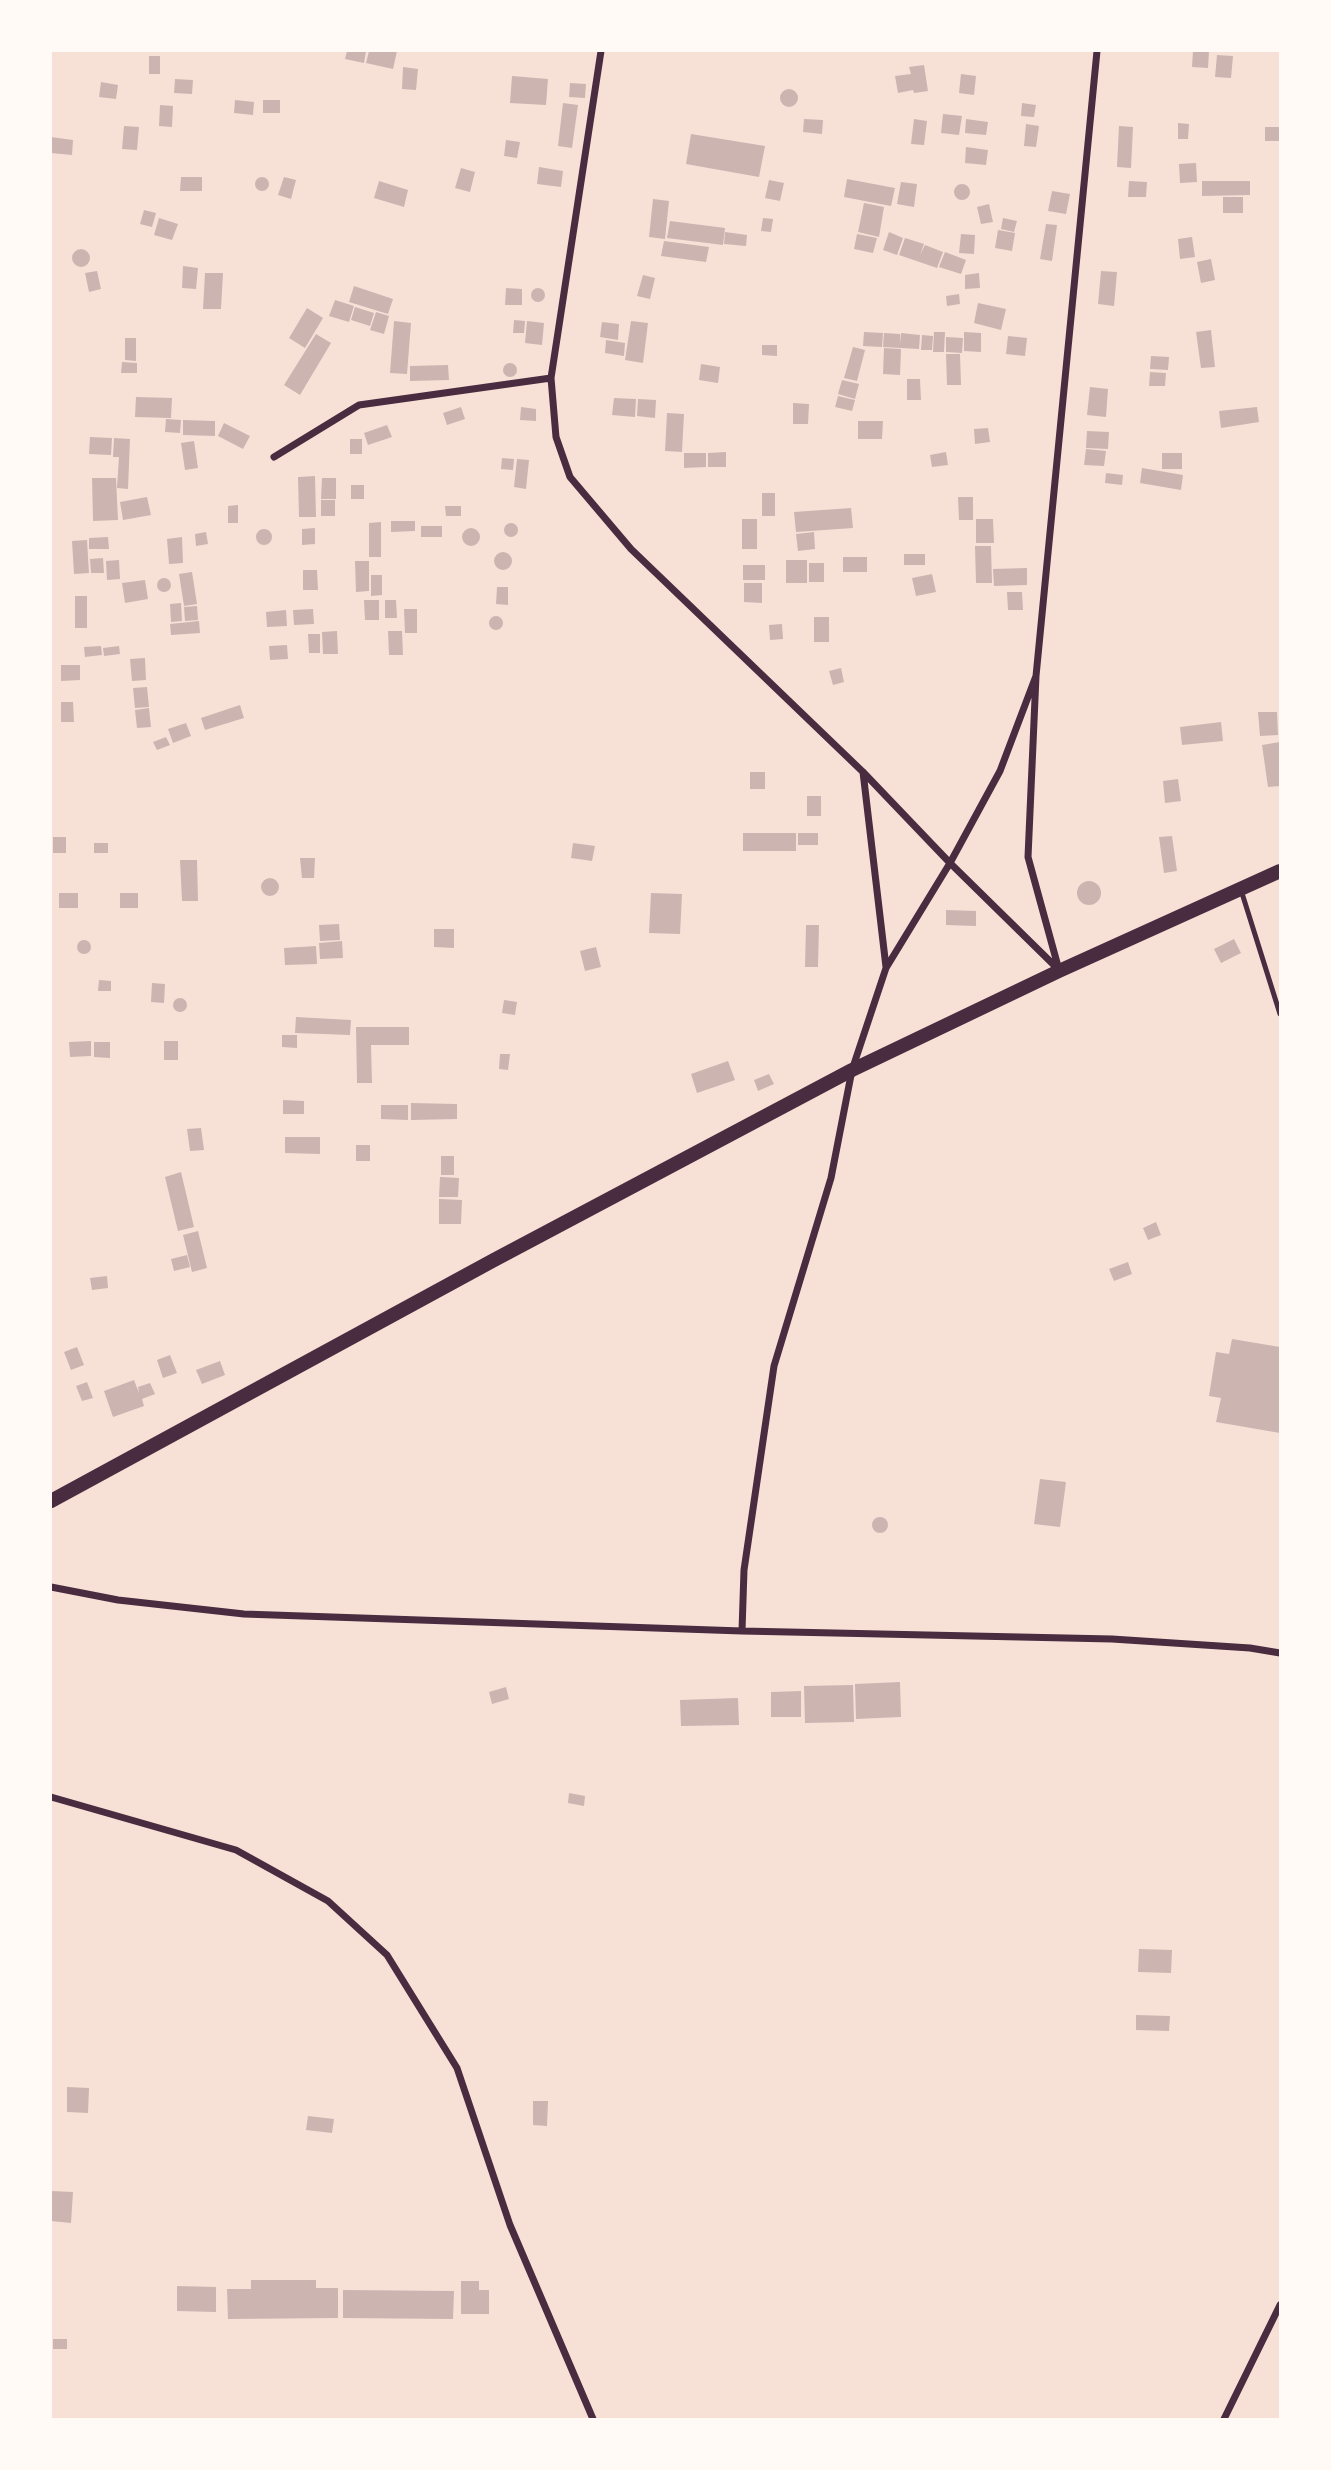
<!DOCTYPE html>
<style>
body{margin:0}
#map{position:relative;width:1331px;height:2470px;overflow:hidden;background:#f7e1d7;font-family:Literata,serif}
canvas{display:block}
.frame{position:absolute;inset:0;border:52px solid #fffaf5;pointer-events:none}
</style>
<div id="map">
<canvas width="1331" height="2470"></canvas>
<div class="frame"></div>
</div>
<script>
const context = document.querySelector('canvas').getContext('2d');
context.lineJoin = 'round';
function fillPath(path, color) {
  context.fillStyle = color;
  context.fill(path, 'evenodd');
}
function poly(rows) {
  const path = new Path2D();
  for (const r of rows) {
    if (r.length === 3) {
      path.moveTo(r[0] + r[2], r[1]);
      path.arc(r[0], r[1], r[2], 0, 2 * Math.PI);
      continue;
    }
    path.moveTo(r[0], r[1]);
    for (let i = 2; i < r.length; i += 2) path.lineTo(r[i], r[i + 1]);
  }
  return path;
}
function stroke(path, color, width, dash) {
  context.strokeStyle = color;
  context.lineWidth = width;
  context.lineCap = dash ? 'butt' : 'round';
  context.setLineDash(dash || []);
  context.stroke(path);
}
const building = poly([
 [347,51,366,51,364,63,345,59],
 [369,51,397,51,393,69,366,63],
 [1193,51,1209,51,1208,68,1192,67],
 [1217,55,1233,56,1231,78,1215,77],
 [149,56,160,56,160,74,149,74],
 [924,65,928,91,914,93,913,90,898,93,895,76,911,74,909,67],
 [403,67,418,69,416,90,402,89],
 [961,74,976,76,974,95,959,93],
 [512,76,548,79,546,105,510,103],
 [175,79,193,80,192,94,174,93],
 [101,82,118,85,116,99,99,97],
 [570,83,586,84,585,98,569,97],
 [789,98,9],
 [235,100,254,102,253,115,234,113],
 [263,100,280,100,280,113,263,113],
 [563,103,578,105,572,148,558,146],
 [1022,103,1036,105,1034,117,1021,116],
 [160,105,173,106,172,127,159,126],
 [943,114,962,116,959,135,941,133],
 [804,119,823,120,822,134,803,132],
 [914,119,927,121,924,145,911,144],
 [966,119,988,122,986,135,965,133],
 [1178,123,1189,124,1188,139,1178,139],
 [1026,124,1039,126,1036,147,1024,146],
 [124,126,139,127,137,150,122,149],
 [1119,126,1133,127,1131,168,1117,167],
 [1265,127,1280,127,1280,141,1265,141],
 [691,134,765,146,759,177,686,164],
 [51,137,73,140,72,155,51,153],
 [506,140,520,142,517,158,504,156],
 [966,147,988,150,986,165,965,163],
 [1196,163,1197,182,1180,183,1179,164],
 [539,167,563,171,561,187,537,184],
 [461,168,475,172,470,192,455,188],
 [181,177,202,177,202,191,180,191],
 [284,177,296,180,291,199,278,195],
 [262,184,7],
 [847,179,895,188,891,206,844,197],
 [769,180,784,183,780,201,765,198],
 [379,181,408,190,404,207,374,198],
 [1129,181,1147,182,1146,197,1128,197],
 [1202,181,1250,181,1250,195,1202,196],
 [901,182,917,184,914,207,897,204],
 [962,192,8],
 [1052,191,1070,194,1066,214,1048,211],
 [1223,197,1243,197,1243,213,1223,213],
 [653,199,669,201,665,239,649,237],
 [864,203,884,207,879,237,858,232],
 [989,204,993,222,981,224,977,207],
 [144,210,156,213,152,227,140,224],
 [159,218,178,224,172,240,154,235],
 [763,218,773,219,771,232,761,231],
 [1003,218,1017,221,1014,232,1001,229],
 [670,221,725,228,723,245,667,238],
 [1046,224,1057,225,1052,261,1040,259],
 [998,230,1015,233,1012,251,995,248],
 [725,232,747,235,746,246,724,244],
 [889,232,903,238,897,255,883,250],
 [857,234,877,238,873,253,854,249],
 [961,234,975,235,974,254,959,253],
 [1192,237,1195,257,1180,259,1178,239],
 [905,238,924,244,920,255,925,245,943,252,937,268,899,255],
 [664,241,709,247,706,262,661,256],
 [81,258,9],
 [945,252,966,260,961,274,939,267],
 [1211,259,1215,280,1201,283,1197,262],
 [183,266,198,268,196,289,182,288],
 [97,271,101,289,89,292,85,273],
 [1101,271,1117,272,1114,306,1098,304],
 [205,273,223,273,221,309,203,309],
 [979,273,980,288,965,289,965,275],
 [643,275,655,278,650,299,637,296],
 [354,286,393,299,388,314,349,302],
 [506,288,522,289,522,305,505,305],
 [538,295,7],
 [959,294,960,304,947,306,946,296],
 [335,300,354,306,349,322,329,316],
 [978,303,1006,309,1001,330,974,323],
 [355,307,374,313,370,326,351,320],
 [307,308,323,318,305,348,289,338],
 [376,312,389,316,384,334,370,330],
 [514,320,525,321,524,333,513,333],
 [394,321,411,323,407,374,390,373],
 [527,321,544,323,542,345,525,343],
 [631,321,648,323,643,363,625,360],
 [602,322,619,324,618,340,600,337],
 [1211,330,1215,367,1201,368,1196,332],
 [864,332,883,333,882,347,863,346],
 [934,332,945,332,944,352,933,352],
 [964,332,981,333,981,352,964,351],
 [884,333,900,334,900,344,901,333,920,335,919,349,883,347],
 [316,334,331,343,300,395,284,385],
 [922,335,933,336,932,350,921,350],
 [1008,336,1027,338,1025,356,1006,354],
 [946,337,963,338,962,353,946,352],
 [125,338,136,338,136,361,125,360],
 [606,340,625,343,624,356,605,353],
 [762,345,777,345,777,356,762,355],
 [853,347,865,350,857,381,844,378],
 [884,348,901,349,900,375,883,374],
 [946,354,960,354,961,385,947,385],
 [1151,356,1169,357,1168,370,1150,369],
 [122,362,137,363,137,373,121,373],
 [510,370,7],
 [701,364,720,367,718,383,699,380],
 [448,365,449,380,410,381,410,366],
 [1150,372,1166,373,1165,386,1149,386],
 [907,379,920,379,921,400,907,400],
 [842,380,859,384,855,399,838,394],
 [1090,387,1108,389,1106,417,1087,415],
 [838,396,855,400,852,411,835,407],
 [136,397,172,398,171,418,135,417],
 [614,398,636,399,635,417,612,415],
 [638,399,656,400,655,418,637,416],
 [793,403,809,404,808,424,793,424],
 [461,407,465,419,447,425,443,413],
 [521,407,536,409,536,421,520,420],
 [1257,407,1259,422,1221,428,1219,411],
 [667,413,684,414,682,452,665,451],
 [166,419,181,420,180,433,165,432],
 [183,420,215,421,215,436,183,435],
 [858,421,883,421,882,439,858,439],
 [224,423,250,436,243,449,218,436],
 [387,425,392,437,368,445,364,433],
 [988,428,990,442,975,444,974,429],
 [1087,431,1109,432,1108,449,1086,448],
 [90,437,112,438,111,455,89,454],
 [114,438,130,439,128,489,117,488,119,457,113,457],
 [350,439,362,439,362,454,350,454],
 [194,441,198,468,185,470,181,443],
 [1086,449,1106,451,1104,466,1084,465],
 [726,452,726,467,708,467,708,453],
 [946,452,948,465,932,467,930,455],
 [684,453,706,453,706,467,684,468],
 [1162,453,1182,453,1182,469,1162,469],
 [502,458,514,459,513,470,501,469],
 [517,459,529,460,526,489,514,487],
 [1142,468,1183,475,1181,490,1140,483],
 [1106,473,1123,475,1122,485,1105,483],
 [315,476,316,517,299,517,298,477],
 [92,478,116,478,118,520,93,521],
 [322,478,336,478,336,499,321,499],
 [351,485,364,485,364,499,351,499],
 [762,493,775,493,775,516,762,516],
 [147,497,151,515,123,520,120,502],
 [958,497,973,497,973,520,959,520],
 [321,500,335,500,335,516,321,516],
 [238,505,238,523,228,523,228,506],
 [445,506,461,506,461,516,446,516],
 [851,508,853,528,796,532,794,512],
 [742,519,757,519,757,549,742,549],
 [976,519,993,519,994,543,976,543],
 [391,521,415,521,415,531,391,532],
 [381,522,381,557,369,557,369,523],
 [511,530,7],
 [421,526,442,526,442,537,421,537],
 [315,528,315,544,302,545,302,529],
 [471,537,9],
 [264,537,8],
 [206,532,208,544,196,546,195,534],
 [814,532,815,549,798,551,796,534],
 [108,537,109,549,89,549,89,538],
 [182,537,183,563,169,564,167,539],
 [87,540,89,573,74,574,72,541],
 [975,546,991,546,992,583,976,583],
 [503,561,9],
 [904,554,925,554,925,565,904,565],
 [843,557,867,557,867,572,843,572],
 [103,558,104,573,91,573,90,559],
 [119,560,120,579,107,580,106,561],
 [786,560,807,560,807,583,786,583],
 [355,561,369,561,369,591,356,592],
 [809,563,824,563,824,582,809,582],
 [743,565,765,565,765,580,743,580],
 [1027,568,1027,585,994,586,993,569],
 [303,570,317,570,318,590,303,590],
 [192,572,197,604,184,606,179,574],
 [932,574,936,592,916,596,912,578],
 [371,575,382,575,382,595,371,596],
 [164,585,7],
 [145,580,148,599,125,603,122,583],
 [744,583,762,583,762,603,744,602],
 [497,587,508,587,508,605,496,604],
 [1007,592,1022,592,1023,610,1008,610],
 [75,596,87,596,87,628,75,628],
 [364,600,379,600,379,620,365,620],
 [385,600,396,600,397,618,385,618],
 [181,603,182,621,171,622,170,604],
 [197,606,198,620,185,621,184,607],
 [313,609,314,624,294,625,293,610],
 [404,609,417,609,417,633,405,633],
 [286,610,287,626,267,627,266,612],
 [496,623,7],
 [814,617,829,617,829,642,814,642],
 [199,621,200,633,171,635,170,624],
 [782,624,783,639,770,640,769,625],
 [337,631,338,654,323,654,322,632],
 [388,631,402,631,403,655,389,655],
 [308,634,320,634,320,653,309,653],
 [287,645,288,659,270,660,269,646],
 [101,646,102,655,85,657,84,647],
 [119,646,120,654,104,656,103,648],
 [145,658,146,680,132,681,130,659],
 [61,665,80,665,80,680,61,681],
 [841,668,844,682,833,685,829,671],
 [147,687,149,707,135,708,133,688],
 [61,702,73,702,74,722,61,722],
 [240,705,244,718,205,730,201,718],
 [149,708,151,727,137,728,135,710],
 [1258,712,1277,712,1278,735,1260,736],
 [1221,722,1223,741,1182,745,1180,727],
 [186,723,191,736,173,743,168,729],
 [166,737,170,745,157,750,153,742],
 [1280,742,1280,786,1268,787,1262,745],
 [750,772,765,772,765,789,750,789],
 [1178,779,1181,801,1165,803,1163,781],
 [807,796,821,796,821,816,807,816],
 [743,833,796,833,796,851,743,851],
 [798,833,818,833,818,845,798,845],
 [1172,836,1177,871,1164,873,1159,837],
 [53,837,66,837,66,853,53,853],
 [94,843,108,843,108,853,94,853],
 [573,843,595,846,592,861,571,858],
 [300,858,315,858,314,878,302,878],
 [180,860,197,860,198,901,182,901],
 [270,887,9],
 [1089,893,12],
 [59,893,78,893,78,908,59,908],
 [120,893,138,893,138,908,120,908],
 [651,893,682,894,680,934,649,933],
 [946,910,976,911,976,926,946,925],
 [339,924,340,940,320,941,319,925],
 [806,925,819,925,818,967,805,967],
 [434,929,454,929,454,948,434,947],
 [1234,939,1241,953,1221,963,1214,949],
 [84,947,7],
 [342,941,343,958,320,959,319,943],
 [316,946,317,964,285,965,284,948],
 [596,947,601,967,585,971,580,951],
 [99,980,111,981,111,991,98,991],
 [152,983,165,984,164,1003,151,1002],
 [180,1005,7],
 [504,1000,517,1002,515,1015,502,1013],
 [296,1017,351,1020,350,1035,295,1033],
 [356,1027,409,1027,409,1045,371,1045,372,1083,357,1083],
 [282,1035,297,1035,297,1048,282,1047],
 [91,1041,91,1056,70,1057,69,1042],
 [164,1041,178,1041,178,1060,164,1060],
 [94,1042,110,1042,110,1058,94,1057],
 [500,1054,510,1054,508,1070,499,1069],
 [728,1061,735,1080,697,1093,691,1074],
 [769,1074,774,1084,758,1091,754,1080],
 [283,1100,304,1101,304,1114,283,1114],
 [411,1103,457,1104,457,1119,411,1120],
 [381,1105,408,1105,408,1120,381,1119],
 [201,1128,204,1150,190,1151,187,1129],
 [285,1137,320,1137,320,1154,285,1153],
 [356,1145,370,1145,370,1161,356,1161],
 [441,1156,454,1156,454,1175,441,1175],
 [181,1172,194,1227,178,1231,165,1177],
 [440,1177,459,1178,458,1197,439,1197],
 [439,1199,462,1200,461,1224,439,1224],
 [1156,1222,1161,1235,1148,1240,1143,1228],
 [198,1231,207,1268,192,1272,183,1235],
 [187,1255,190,1267,174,1271,171,1259],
 [1128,1262,1132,1274,1114,1281,1109,1269],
 [107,1276,108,1288,92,1290,90,1278],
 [1232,1339,1280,1347,1280,1433,1216,1422,1221,1398,1209,1396,1216,1352,1229,1354],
 [77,1347,84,1365,71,1370,64,1352],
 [170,1355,177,1373,163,1378,157,1360],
 [220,1361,225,1375,202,1384,196,1370],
 [134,1380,139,1393,138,1387,150,1383,155,1394,142,1399,144,1406,113,1417,104,1391],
 [87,1382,93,1398,82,1401,76,1386],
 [1040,1479,1066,1482,1060,1527,1034,1524],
 [880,1525,8],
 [900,1682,901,1717,856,1719,855,1684],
 [853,1685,854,1722,805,1723,804,1686],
 [506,1687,509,1699,492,1704,489,1692],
 [801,1691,801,1717,771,1717,771,1692],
 [738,1698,739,1725,681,1726,680,1700],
 [569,1793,585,1796,584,1806,568,1803],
 [1139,1949,1172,1950,1171,1973,1138,1972],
 [1136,2015,1170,2016,1169,2031,1136,2030],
 [67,2087,89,2088,88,2113,67,2112],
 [533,2101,548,2101,547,2126,533,2125],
 [308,2116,334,2119,332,2133,306,2130],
 [51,2191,73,2192,71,2223,51,2221],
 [251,2280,316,2280,316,2288,338,2288,338,2318,228,2319,227,2289,251,2289],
 [461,2281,479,2281,479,2290,489,2290,489,2314,461,2314],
 [177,2286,216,2287,216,2312,177,2311],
 [343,2290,454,2291,453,2319,343,2318],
 [53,2339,67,2339,67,2349,53,2349]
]);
const service = poly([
 [1241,890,1280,1014]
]);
const minor = poly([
 [601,51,551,378,556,437,570,477,631,549,863,772,950,863,1059,970],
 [274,457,359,405,551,378],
 [863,772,886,967],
 [1059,970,1028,857,1036,676,1097,51],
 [51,1587,118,1600,244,1614,742,1631,1112,1639,1250,1648,1280,1653],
 [742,1631,744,1570,774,1366,831,1178,852,1070,886,968,950,863,1000,771,1036,676],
 [51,1797,236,1850,328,1901,387,1955,457,2068,510,2225,593,2419],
 [1224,2419,1280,2305]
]);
const secondary = poly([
 [51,1501,494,1260,852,1070,1059,971,1280,871]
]);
fillPath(building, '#ccb4b1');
stroke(service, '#4a2c40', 5);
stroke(minor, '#4a2c40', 7);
stroke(secondary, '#4a2c40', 14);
</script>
